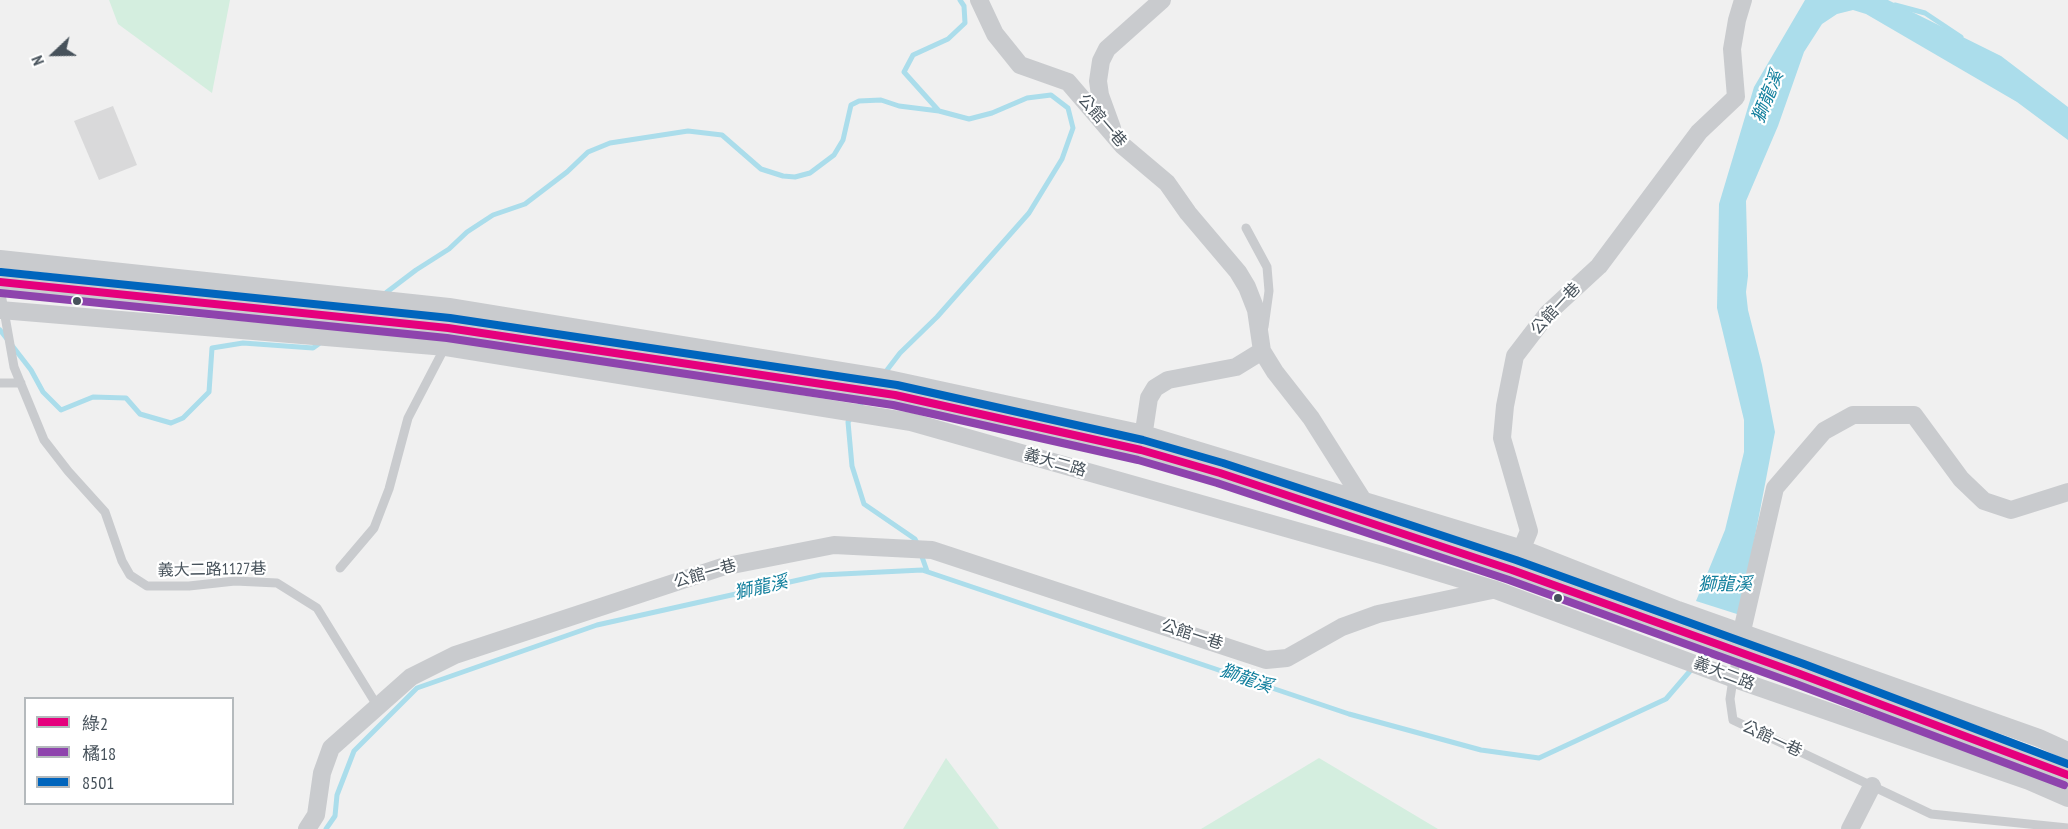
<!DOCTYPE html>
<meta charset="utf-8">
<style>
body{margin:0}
#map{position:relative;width:2068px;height:829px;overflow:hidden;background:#f0f0f0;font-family:"PT Sans Narrow","Noto Sans TC",sans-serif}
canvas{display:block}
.legend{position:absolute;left:24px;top:697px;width:210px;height:108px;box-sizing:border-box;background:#fff;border:2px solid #b5babd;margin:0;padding:8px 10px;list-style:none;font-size:18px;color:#47525b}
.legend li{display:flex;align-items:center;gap:12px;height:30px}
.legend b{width:30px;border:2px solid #b5babd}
.north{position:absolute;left:24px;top:24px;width:60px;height:60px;-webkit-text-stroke:4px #fff;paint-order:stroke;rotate:248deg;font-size:16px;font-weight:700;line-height:24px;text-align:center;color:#47525b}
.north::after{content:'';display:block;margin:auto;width:21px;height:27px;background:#47525b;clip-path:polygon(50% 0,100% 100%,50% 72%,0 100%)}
</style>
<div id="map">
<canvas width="2068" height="829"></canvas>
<ul class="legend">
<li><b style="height:8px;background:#e5007d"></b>綠2</li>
<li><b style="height:8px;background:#8e44ad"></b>橘18</li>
<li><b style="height:8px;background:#0065bd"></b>8501</li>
</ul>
<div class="north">N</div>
</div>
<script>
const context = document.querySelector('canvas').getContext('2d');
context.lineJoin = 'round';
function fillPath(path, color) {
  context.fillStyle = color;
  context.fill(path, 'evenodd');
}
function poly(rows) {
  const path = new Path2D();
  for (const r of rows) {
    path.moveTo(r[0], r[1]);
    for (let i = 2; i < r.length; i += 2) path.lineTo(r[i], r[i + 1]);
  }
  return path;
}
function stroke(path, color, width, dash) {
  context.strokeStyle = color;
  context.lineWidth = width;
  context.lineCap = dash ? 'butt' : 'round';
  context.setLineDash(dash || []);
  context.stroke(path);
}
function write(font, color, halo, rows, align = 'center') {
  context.font = font + ' "PT Sans Narrow","Noto Sans TC",sans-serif';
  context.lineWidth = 4.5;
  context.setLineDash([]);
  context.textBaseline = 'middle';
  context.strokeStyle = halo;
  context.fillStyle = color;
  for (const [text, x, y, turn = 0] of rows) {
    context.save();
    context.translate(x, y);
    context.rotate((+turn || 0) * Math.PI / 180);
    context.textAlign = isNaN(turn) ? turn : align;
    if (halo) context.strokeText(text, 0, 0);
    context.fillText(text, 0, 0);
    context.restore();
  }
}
const green = poly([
 [109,0,230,0,212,93,118,24],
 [946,758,999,829,903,829],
 [1319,758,1438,829,1201,829]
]);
const water = poly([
 [1805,0,1888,0,2001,56,2068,107,2068,140,2017,102,1866,14,1853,10,1837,14,1822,24,1804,52,1778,126,1746,201,1748,276,1746,292,1748,310,1762,365,1775,432,1740,615,1696,601,1725,530,1744,452,1744,420,1717,308,1719,204,1754,87]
]);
const stream = poly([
 [1895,5,1925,13,1961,37],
 [383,295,416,270,449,249,467,232,493,215,525,204,567,172,588,152,610,143,688,131,722,135,761,169,783,176,795,177,810,173,834,155,843,140,851,105,859,101,881,100,899,106,939,111],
 [0,330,31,370,43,392,61,410,93,397,126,398,140,414,171,423,183,418,209,392,212,348,243,343,313,348,320,343],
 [884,374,900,353,937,317,1029,213,1062,159,1073,128,1068,108,1051,95,1027,98,992,113,969,119,939,111,904,72,913,55,948,39,965,23,964,6,960,0],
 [865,398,848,422,852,466,864,504,915,539,918,545],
 [921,554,927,571],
 [326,829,335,816,337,795,354,751,417,688,597,625,821,575,922,570,1349,714,1481,750,1539,758,1666,699,1709,649]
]);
const building = poly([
 [113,106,137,165,99,180,74,121]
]);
const lane = poly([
 [1246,228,1267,267,1269,291,1264,327],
 [0,288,14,367,44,440,68,471,105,512,122,561,130,575,147,586,189,586,235,581,277,583,317,608,378,707],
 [0,383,21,383],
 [340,568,374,528,389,489,408,418,446,345],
 [1737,653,1730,699,1733,720,1931,814,2068,828]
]);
const street = poly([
 [979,0,995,34,1020,65,1068,82,1122,145,1167,183,1188,213,1238,272,1247,287,1256,310,1262,351],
 [1112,128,1100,95,1098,81,1101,61,1107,49,1162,0],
 [0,259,449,307,884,378,1144,434,1523,549,1678,610,2039,738,2068,751],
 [0,310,446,347,911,422,1385,556,1493,589,1732,678,2029,781,2068,798],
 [1142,444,1149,398,1155,388,1168,380,1236,367,1262,351,1275,372,1311,418,1366,505],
 [1517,560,1529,531,1502,438,1505,406,1515,356,1548,313,1599,266,1699,132,1736,97,1732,49,1737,20,1743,0],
 [1739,644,1775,488,1824,431,1853,415,1914,415,1961,479,1984,501,2011,510,2068,492],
 [307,829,316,815,322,773,331,748,411,677,455,655,722,567,834,545,932,550,1266,660,1287,658,1342,627,1378,614,1492,590],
 [1850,829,1872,786]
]);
const secondary = poly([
 [0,282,448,328,895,395,1141,450,1220,473,1512,570,1800,674,2032,760,2068,775]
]);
const bus1 = poly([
 [0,282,448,328,895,395,1141,450,1220,473,1512,570,1800,674,2068,775]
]);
const bus2 = poly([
 [0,293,447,338,893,405,1138,460,1217,483,1509,580,1796,684,2064,785]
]);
const bus3 = poly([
 [1,272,450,318,897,385,1143,440,1223,463,1516,560,1804,664,2068,764]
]);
const markers = [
 [77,301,5,"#47525b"],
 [1558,598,5,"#47525b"]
];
const streetNames = [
 ["公館一巷",1102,121,49],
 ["公館一巷",1556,309,-47],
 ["義大二路",1055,463,16],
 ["義大二路1127巷",212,570,-1],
 ["公館一巷",705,574,-16],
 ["公館一巷",1192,635,18],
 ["義大二路",1724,674,21],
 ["公館一巷",1772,739,25]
];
const waterNames = [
 ["獅龍溪",1768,97,-68],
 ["獅龍溪",1725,585],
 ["獅龍溪",761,588,-13],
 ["獅龍溪",1246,679,19]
];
fillPath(green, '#d4eedf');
fillPath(water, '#abddeb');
stroke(stream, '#abddeb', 5);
fillPath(building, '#d9d9da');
stroke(lane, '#c9cbce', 9);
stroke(street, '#c9cbce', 18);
stroke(secondary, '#cacccf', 26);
stroke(bus1, '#e5007d', 8);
stroke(bus2, '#8e44ad', 8);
stroke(bus3, '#0065bd', 8);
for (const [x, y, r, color] of markers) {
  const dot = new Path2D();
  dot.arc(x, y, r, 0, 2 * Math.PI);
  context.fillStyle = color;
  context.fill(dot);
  stroke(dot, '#fff', 2);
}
write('16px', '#47525b', '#fff', streetNames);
write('italic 18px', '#117f9d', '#fff', waterNames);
</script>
